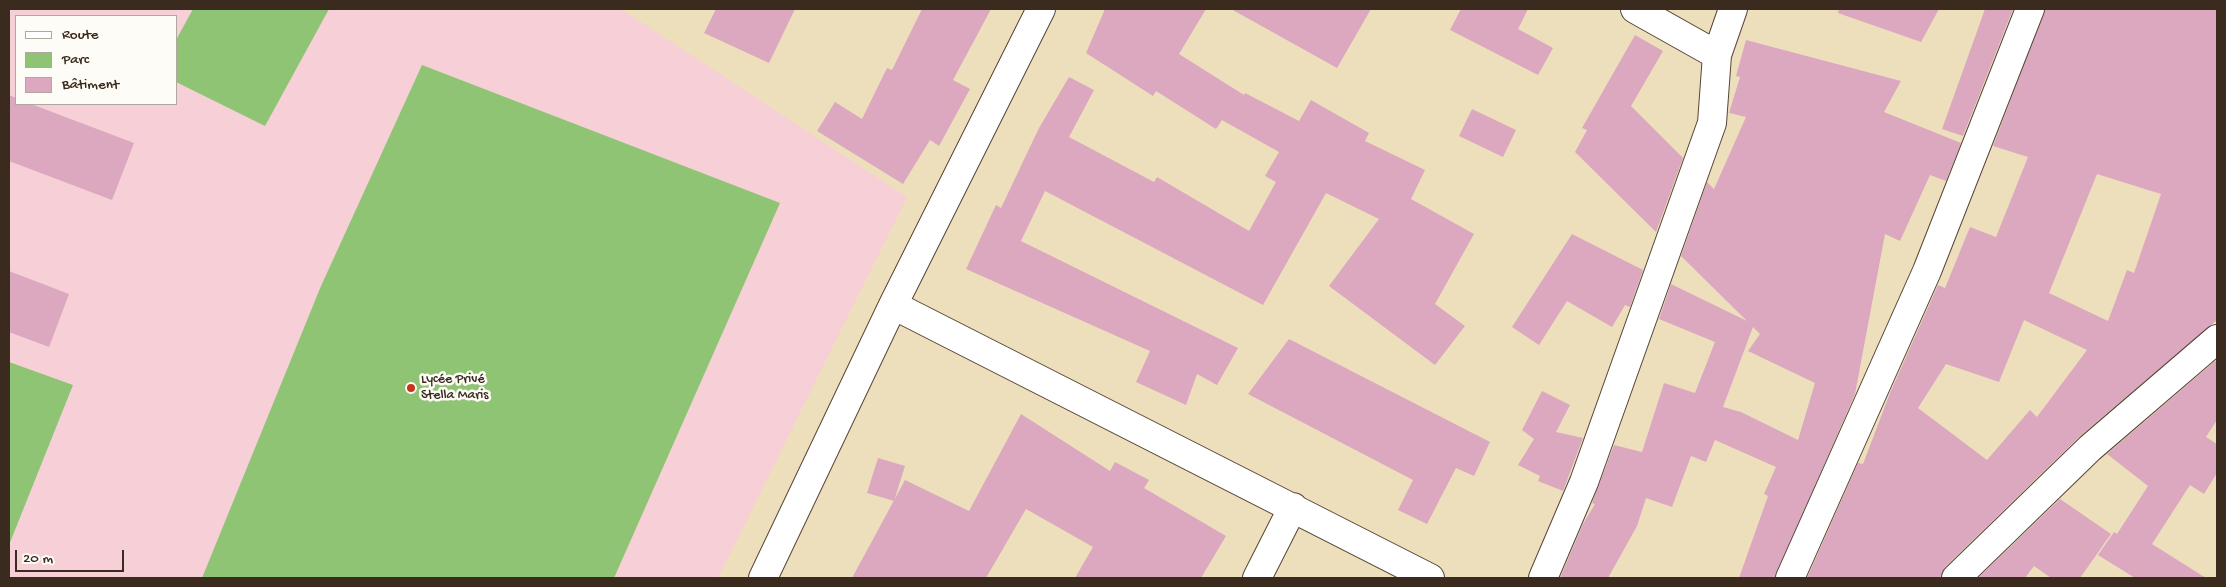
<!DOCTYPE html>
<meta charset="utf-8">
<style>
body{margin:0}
#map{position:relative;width:2226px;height:587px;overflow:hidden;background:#eddfbc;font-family:"Gochi Hand",sans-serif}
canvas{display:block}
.frame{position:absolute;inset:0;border:10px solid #3b2a1e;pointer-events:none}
.legend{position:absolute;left:15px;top:15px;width:162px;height:90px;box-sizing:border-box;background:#fdfcf7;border:1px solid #afa8a0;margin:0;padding:6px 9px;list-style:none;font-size:15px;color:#3b2a1e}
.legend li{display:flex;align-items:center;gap:10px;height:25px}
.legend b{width:25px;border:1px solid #afa8a0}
.scale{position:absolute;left:15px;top:550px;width:109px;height:22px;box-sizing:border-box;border:2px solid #3b2a1e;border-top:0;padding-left:6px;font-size:15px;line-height:18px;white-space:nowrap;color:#3b2a1e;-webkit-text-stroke:4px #fdfcf7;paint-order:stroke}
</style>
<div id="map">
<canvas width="2226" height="587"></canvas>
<div class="frame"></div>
<ul class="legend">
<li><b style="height:6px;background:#fff"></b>Route</li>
<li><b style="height:14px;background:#8fc475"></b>Parc</li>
<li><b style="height:14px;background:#dba8bf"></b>Bâtiment</li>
</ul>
<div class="scale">20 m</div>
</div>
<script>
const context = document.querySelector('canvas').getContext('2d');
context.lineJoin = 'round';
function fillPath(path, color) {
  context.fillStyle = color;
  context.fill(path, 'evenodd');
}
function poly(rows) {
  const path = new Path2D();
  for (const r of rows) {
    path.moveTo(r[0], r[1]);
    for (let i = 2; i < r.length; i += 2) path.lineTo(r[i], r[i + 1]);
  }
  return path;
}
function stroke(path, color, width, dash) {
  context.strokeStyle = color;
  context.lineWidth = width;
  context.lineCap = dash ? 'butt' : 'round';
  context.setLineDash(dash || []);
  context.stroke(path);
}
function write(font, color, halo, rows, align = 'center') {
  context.font = font + ' "Gochi Hand",sans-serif';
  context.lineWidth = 5;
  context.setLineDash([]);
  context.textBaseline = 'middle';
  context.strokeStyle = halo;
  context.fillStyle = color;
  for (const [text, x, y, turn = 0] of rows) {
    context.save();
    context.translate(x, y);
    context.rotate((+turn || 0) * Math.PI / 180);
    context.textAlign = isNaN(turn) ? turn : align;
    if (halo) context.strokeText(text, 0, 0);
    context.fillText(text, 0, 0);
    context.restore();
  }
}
const built = poly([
 [9,9,621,9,907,197,718,578,9,578],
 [16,16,176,16,176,104,16,104]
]);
const green = poly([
 [193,9,329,9,265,126,176,82,176,40],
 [422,65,780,203,614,578,202,578,321,286],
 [9,362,73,385,9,545]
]);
const building = poly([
 [716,9,795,9,769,63,704,33],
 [922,9,991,9,953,80,970,89,939,146,930,140,903,184,817,131,835,102,862,119,887,68,892,70],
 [1105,9,1206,9,1179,54,1244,95,1245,93,1299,121,1311,100,1369,133,1365,141,1425,170,1411,199,1474,234,1435,304,1465,326,1435,365,1329,286,1379,219,1326,193,1263,305,1045,191,1021,241,1238,348,1217,385,1197,374,1186,405,1136,382,1150,351,966,269,996,205,1001,208,1039,128,1069,77,1094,90,1069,137,1154,182,1157,177,1249,231,1276,182,1265,176,1279,152,1222,120,1216,129,1156,91,1153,96,1086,53],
 [1231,9,1371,9,1337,68],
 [1461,9,1528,9,1518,29,1553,48,1538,75,1450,30],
 [1839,9,1939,9,1921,42,1838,13],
 [1985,9,2013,9,1963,136,1942,129],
 [2045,9,2217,9,2217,320,2080,436,1945,567,1941,578,1807,578,1858,463,1863,464,1890,393,1938,285,1945,288,1970,227,1996,237,2028,157,1993,146],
 [2097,174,2161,194,2134,273,2127,270,2108,321,2049,293],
 [2024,320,2087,350,2037,417,2030,410,1987,460,1918,408,1946,364,1999,382],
 [1635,35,1663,51,1631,106,1683,158,1656,232,1575,152,1587,130,1582,128],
 [1746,40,1901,81,1884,112,1961,143,1946,181,1930,175,1900,241,1885,234,1855,394,1775,578,1739,578,1768,496,1764,494,1776,467,1715,440,1706,462,1691,456,1672,507,1646,498,1637,526,1608,578,1560,578,1583,524,1595,504,1592,503,1614,445,1642,452,1664,383,1695,393,1715,342,1659,319,1671,284,1747,321,1681,256,1707,182,1714,189,1746,117,1729,113,1740,77,1736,76],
 [1753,327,1760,334,1748,351,1815,383,1798,440,1741,412,1723,407],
 [9,95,16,98,16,104,31,104,134,143,112,200,9,161],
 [1472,109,1516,130,1503,157,1459,136],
 [1572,234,1643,270,1630,307,1625,305,1612,327,1567,301,1539,345,1512,327],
 [9,271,69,294,49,347,9,332],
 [1289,339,1490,442,1474,476,1456,468,1427,524,1398,510,1413,480,1248,394],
 [2215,361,2217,362,2217,420,2206,437,2217,444,2217,473,2204,494,2190,485,2152,544,2206,578,2135,578,2098,555,2114,532,2117,534,2148,486,2107,454],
 [1542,391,1570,405,1556,432,1583,438,1563,491,1538,481,1540,476,1518,465,1534,439,1522,430],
 [1021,414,1110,471,1115,462,1149,480,1144,488,1226,536,1201,578,1075,578,1093,547,1026,509,986,578,852,578,905,480,969,511],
 [878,458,905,466,894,501,867,493],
 [2060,499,2111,534,2080,578,2051,578,2034,566,2025,578,1978,578]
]);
const minor = poly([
 [1635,9,1717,55,1733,9],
 [893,305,1430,578],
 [763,578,893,305,1041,9],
 [1257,578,1293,507],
 [1543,578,1584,482,1712,123,1717,55],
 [1790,578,1927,271,2030,9],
 [1956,578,2090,448,2217,339]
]);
const markers = [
 [411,388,5,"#c8321e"]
];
const poiNames = [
 ["Lycée Privé",421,380],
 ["Stella Maris",421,396]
];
fillPath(built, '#f6cfd7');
fillPath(green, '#8fc475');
fillPath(building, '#dba8bf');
stroke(minor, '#564536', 30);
stroke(minor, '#fff', 28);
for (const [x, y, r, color] of markers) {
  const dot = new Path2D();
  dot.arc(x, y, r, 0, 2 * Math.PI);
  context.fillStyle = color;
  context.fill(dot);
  stroke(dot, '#fdfcf7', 2);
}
write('14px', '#3b2a1e', '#fdfcf7', poiNames, 'left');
</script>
